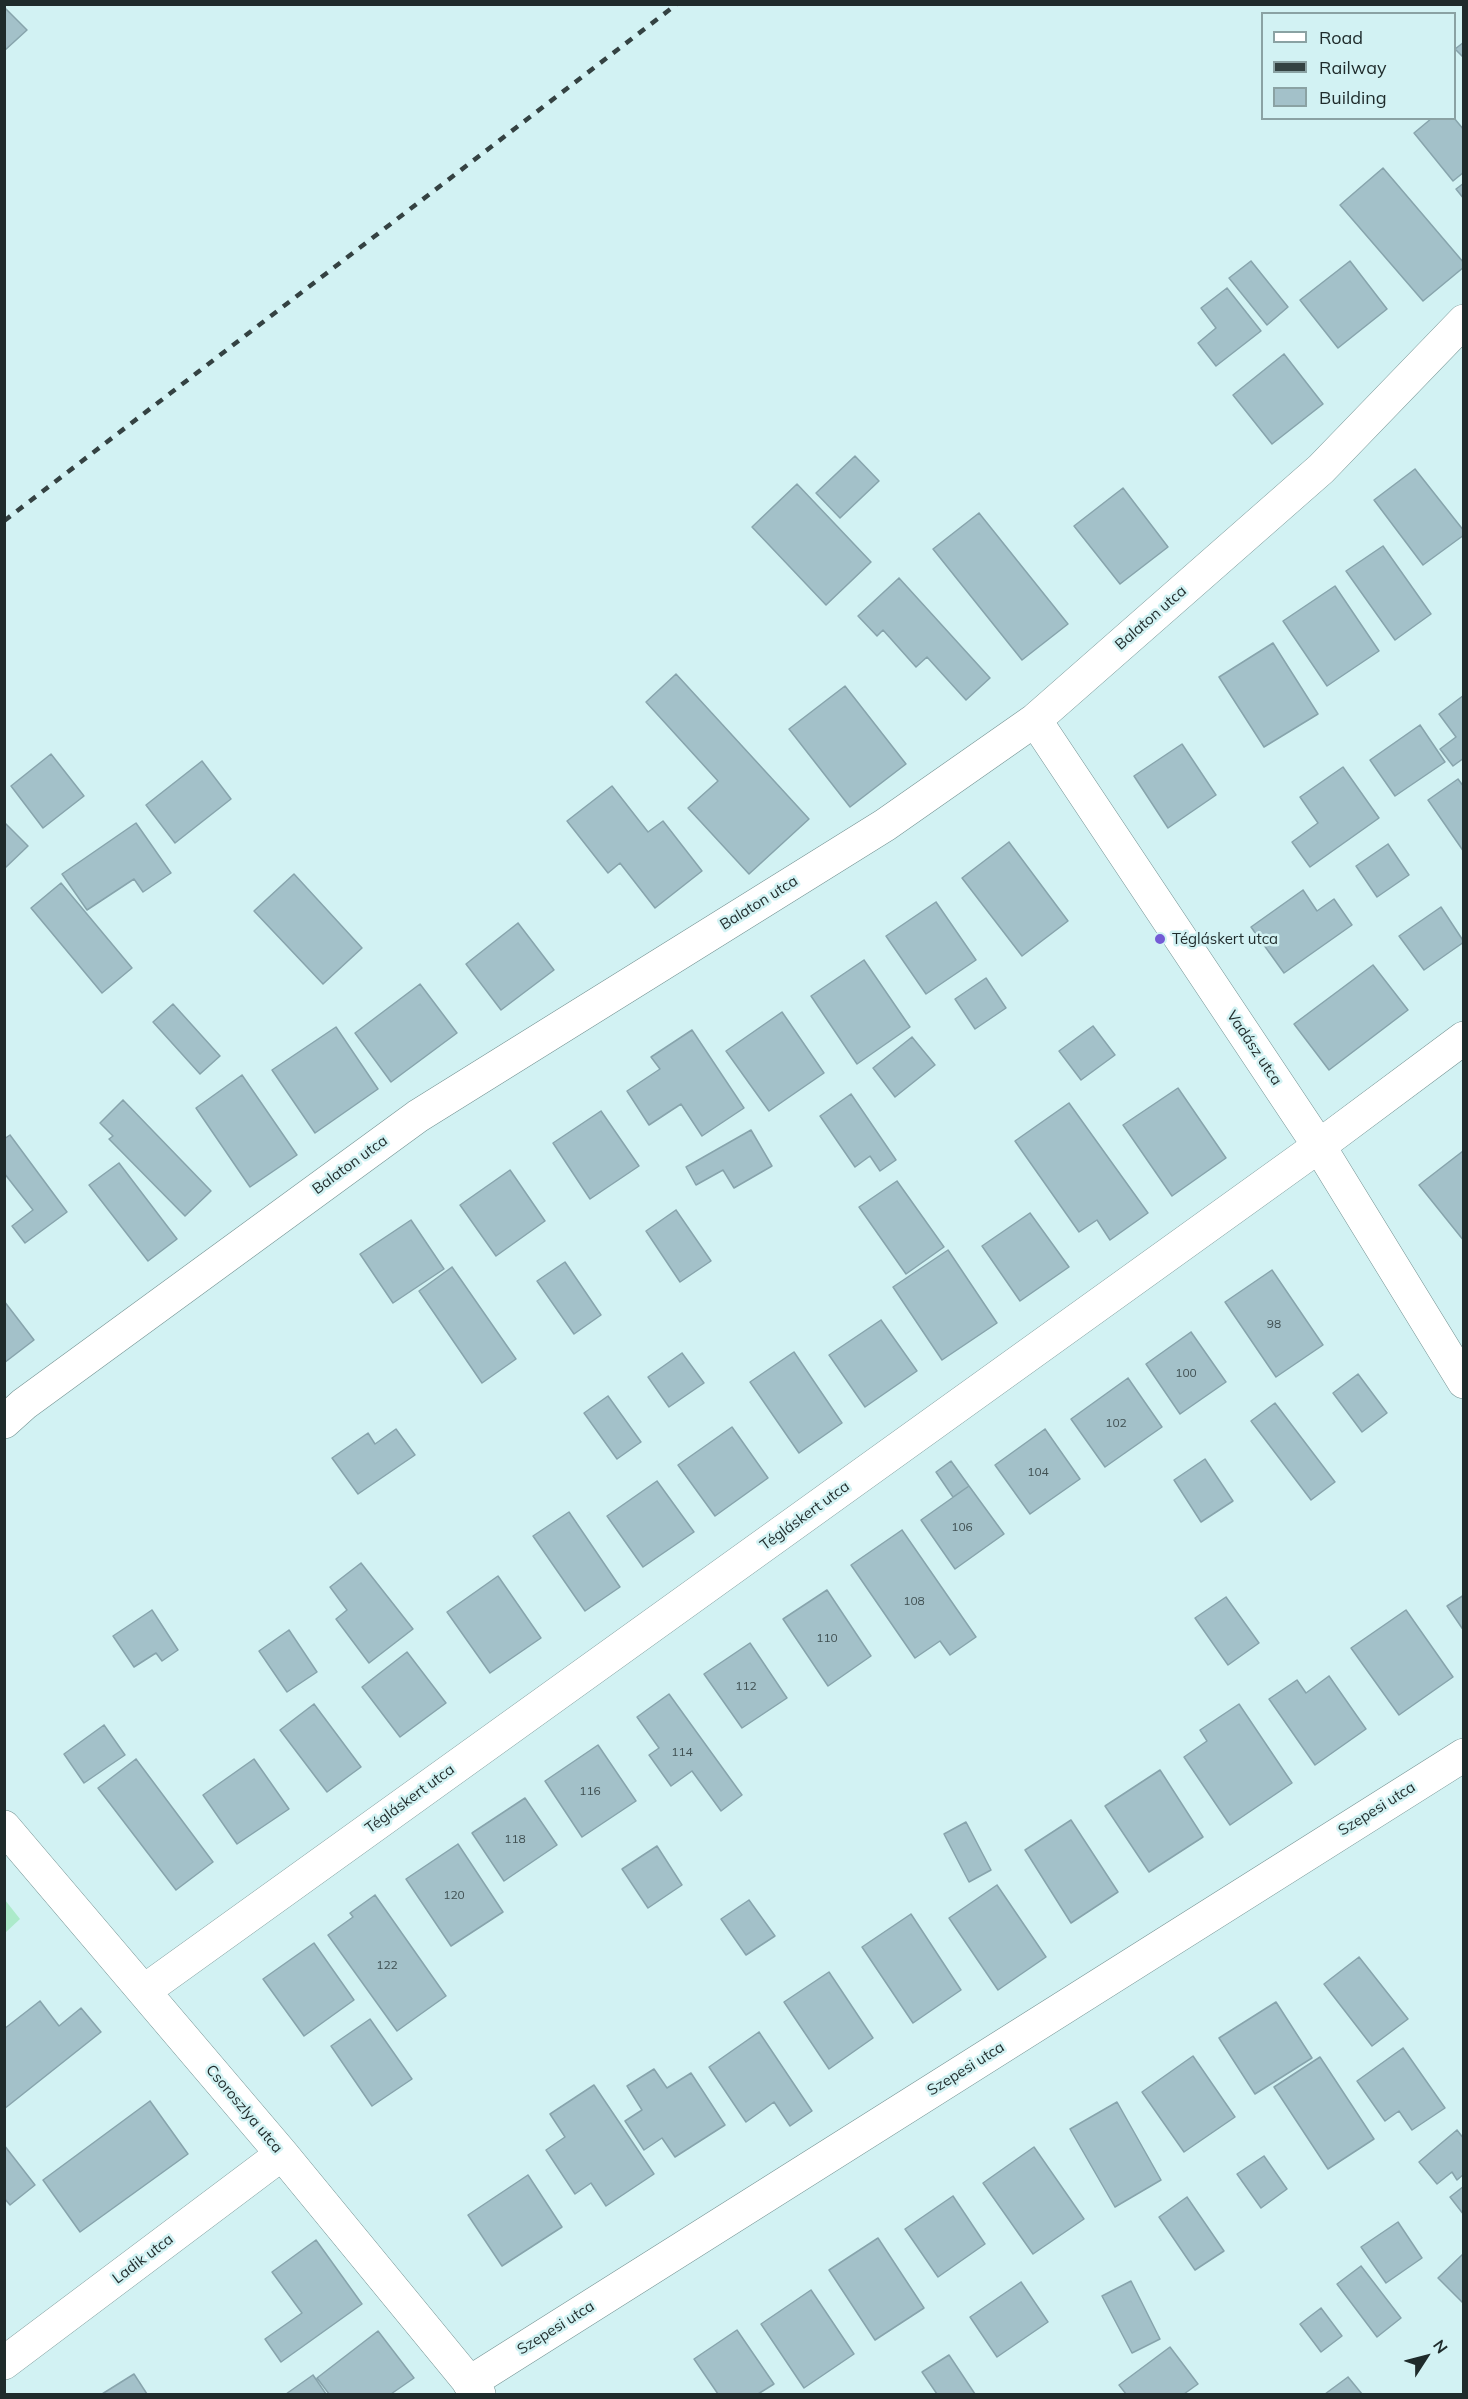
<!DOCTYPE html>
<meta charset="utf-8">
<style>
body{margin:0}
#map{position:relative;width:1468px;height:2399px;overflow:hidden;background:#d2f2f3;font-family:Mulish,sans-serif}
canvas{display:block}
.frame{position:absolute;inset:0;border:6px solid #1f2b2b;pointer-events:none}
.legend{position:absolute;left:1261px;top:12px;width:195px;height:108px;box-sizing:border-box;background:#d2f2f3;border:2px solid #8aa2a3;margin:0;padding:8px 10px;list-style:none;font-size:18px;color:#1f2b2b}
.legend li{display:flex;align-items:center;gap:12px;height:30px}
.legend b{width:30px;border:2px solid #8aa2a3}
.north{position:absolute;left:1396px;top:2327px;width:60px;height:60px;-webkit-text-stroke:4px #d2f2f3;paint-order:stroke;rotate:54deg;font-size:16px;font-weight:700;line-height:24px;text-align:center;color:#1f2b2b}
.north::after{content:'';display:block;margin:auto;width:21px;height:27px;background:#1f2b2b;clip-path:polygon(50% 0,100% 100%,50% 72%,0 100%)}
</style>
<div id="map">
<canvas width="1468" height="2399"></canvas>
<div class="frame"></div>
<ul class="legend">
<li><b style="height:8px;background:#fff"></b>Road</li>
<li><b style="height:8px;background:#344242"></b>Railway</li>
<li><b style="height:16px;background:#a3c1c9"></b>Building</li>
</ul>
<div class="north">N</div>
</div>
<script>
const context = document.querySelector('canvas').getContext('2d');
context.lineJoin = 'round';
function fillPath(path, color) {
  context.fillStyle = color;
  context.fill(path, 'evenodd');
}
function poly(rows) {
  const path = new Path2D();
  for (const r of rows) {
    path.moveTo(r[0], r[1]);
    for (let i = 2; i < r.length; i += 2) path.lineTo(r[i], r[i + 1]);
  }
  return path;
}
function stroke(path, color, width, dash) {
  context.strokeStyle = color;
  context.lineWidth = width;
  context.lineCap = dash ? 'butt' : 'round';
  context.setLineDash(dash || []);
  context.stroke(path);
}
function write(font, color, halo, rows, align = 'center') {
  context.font = font + ' Mulish,sans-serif';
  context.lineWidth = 5;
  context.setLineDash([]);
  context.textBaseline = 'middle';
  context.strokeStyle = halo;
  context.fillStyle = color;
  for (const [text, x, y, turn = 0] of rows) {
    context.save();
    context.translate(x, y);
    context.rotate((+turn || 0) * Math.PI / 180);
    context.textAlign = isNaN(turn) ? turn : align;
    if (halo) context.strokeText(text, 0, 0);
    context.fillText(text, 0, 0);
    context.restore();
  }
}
const green = poly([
 [5,1900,20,1919,5,1933]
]);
const building = poly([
 [4,7,27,30,4,51,4,7],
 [1464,42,1464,58,1455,49,1464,42],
 [1432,118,1454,118,1464,130,1464,172,1453,181,1414,133,1432,118],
 [1383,168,1464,263,1464,267,1423,301,1340,205,1383,168],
 [1464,183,1464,199,1456,189,1464,183],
 [1251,261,1288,307,1267,325,1229,278,1251,261],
 [1350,261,1387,309,1338,348,1300,300,1350,261],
 [1227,288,1261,331,1216,366,1198,343,1216,328,1201,308,1227,288],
 [1284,354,1323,404,1272,444,1233,395,1284,354],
 [855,456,879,481,840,518,816,493,855,456],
 [1415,469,1464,531,1464,535,1423,565,1374,500,1415,469],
 [797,484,871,562,826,605,752,527,797,484],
 [1123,488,1168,547,1120,584,1074,526,1123,488],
 [979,513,1068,624,1022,660,933,549,979,513],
 [1383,546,1431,614,1395,640,1346,571,1383,546],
 [899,578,990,678,966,700,927,657,916,667,883,630,877,636,858,616,899,578],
 [1335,586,1379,651,1327,686,1283,621,1335,586],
 [1273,643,1318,714,1264,747,1219,677,1273,643],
 [676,674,809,819,749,874,688,808,718,781,646,702,676,674],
 [845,686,906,764,850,807,789,729,845,686],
 [1464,695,1464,758,1453,766,1440,749,1456,737,1439,714,1464,695],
 [1420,725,1445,762,1395,796,1370,760,1420,725],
 [1182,744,1216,795,1168,828,1134,776,1182,744],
 [51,754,84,796,43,828,11,786,51,754],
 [202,761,231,799,175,843,146,805,202,761],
 [1343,767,1379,818,1310,867,1292,842,1318,823,1300,797,1343,767],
 [1458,779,1464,787,1464,852,1428,800,1458,779],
 [612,786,648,832,663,821,702,871,655,908,620,863,608,873,567,821,612,786],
 [4,822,28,846,4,869,4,822],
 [136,823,171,873,143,892,134,879,87,910,62,874,136,823],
 [1009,842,1068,921,1022,956,962,878,1009,842],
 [1388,844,1409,875,1377,897,1356,866,1388,844],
 [294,874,362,948,323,984,254,911,294,874],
 [61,883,132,968,102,993,31,908,61,883],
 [1303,890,1317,911,1334,899,1352,925,1284,973,1251,927,1303,890],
 [936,902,976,960,926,994,886,936,936,902],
 [1441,907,1464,942,1424,970,1399,936,1441,907],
 [518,923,554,970,501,1010,466,964,518,923],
 [864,960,910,1027,857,1064,811,996,864,960],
 [1373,965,1408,1010,1329,1070,1294,1024,1373,965],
 [986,978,1006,1008,975,1029,955,999,986,978],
 [420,984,457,1033,391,1082,355,1033,420,984],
 [173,1004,220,1056,200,1074,153,1022,173,1004],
 [782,1012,824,1073,769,1111,726,1051,782,1012],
 [1093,1026,1115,1055,1081,1080,1059,1051,1093,1026],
 [336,1027,378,1089,315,1133,272,1070,336,1027],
 [692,1030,744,1108,702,1136,681,1104,649,1125,627,1091,660,1069,651,1057,692,1030],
 [912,1037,935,1065,895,1097,873,1068,912,1037],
 [242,1075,297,1155,250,1187,196,1108,242,1075],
 [1178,1088,1226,1158,1172,1196,1123,1125,1178,1088],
 [851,1094,896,1160,880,1171,870,1156,855,1167,820,1116,851,1094],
 [123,1100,211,1191,185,1216,109,1139,113,1136,100,1123,123,1100],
 [1069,1103,1148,1213,1110,1240,1097,1220,1079,1232,1015,1141,1069,1103],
 [601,1111,639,1166,590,1199,553,1143,601,1111],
 [751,1130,772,1166,734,1188,723,1170,696,1185,686,1167,751,1130],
 [10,1135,67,1212,25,1243,12,1226,33,1210,4,1173,4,1139,10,1135],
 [1463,1151,1464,1151,1464,1241,1419,1185,1463,1151],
 [119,1163,177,1239,148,1261,89,1185,119,1163],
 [510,1170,545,1221,496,1256,460,1205,510,1170],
 [897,1181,944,1247,906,1274,859,1207,897,1181],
 [676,1210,711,1261,680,1282,646,1231,676,1210],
 [1030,1213,1069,1267,1020,1301,982,1246,1030,1213],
 [411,1220,444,1269,393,1303,360,1254,411,1220],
 [948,1250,997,1323,942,1360,893,1287,948,1250],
 [565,1262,601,1315,574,1334,537,1281,565,1262],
 [452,1267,516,1359,482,1383,419,1291,452,1267],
 [1272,1270,1323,1345,1276,1377,1225,1302,1272,1270],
 [4,1301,34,1340,4,1363,4,1301],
 [881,1320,917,1371,865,1407,829,1355,881,1320],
 [1191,1332,1226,1382,1180,1414,1146,1364,1191,1332],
 [794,1352,842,1423,799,1453,750,1382,794,1352],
 [682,1353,704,1383,669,1407,648,1377,682,1353],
 [1358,1374,1387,1413,1362,1432,1333,1393,1358,1374],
 [1128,1378,1162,1427,1105,1467,1071,1419,1128,1378],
 [608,1396,641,1442,617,1459,584,1413,608,1396],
 [1275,1403,1335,1482,1311,1500,1251,1421,1275,1403],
 [732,1427,768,1478,715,1516,678,1465,732,1427],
 [396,1429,415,1455,358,1494,332,1458,368,1433,375,1444,396,1429],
 [1045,1429,1080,1479,1030,1514,995,1465,1045,1429],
 [1205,1459,1233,1501,1201,1522,1174,1480,1205,1459],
 [951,1461,969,1486,953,1497,936,1472,951,1461],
 [657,1481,694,1532,643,1567,607,1516,657,1481],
 [969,1486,1004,1534,955,1569,921,1520,969,1486],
 [569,1512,620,1587,585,1611,533,1536,569,1512],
 [902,1530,976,1637,950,1655,940,1641,915,1658,851,1565,902,1530],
 [361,1563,413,1629,369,1663,336,1619,347,1610,330,1587,361,1563],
 [498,1576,541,1638,490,1673,447,1612,498,1576],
 [827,1590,871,1656,828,1686,783,1619,827,1590],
 [1464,1595,1464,1631,1447,1606,1464,1595],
 [1226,1597,1259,1643,1228,1665,1195,1618,1226,1597],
 [152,1610,178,1650,162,1661,156,1653,134,1667,113,1636,152,1610],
 [1406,1610,1453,1677,1399,1715,1351,1648,1406,1610],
 [289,1630,317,1672,287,1692,259,1651,289,1630],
 [750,1643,787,1698,742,1728,704,1674,750,1643],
 [407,1652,446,1703,400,1737,362,1687,407,1652],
 [1329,1676,1366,1729,1315,1765,1269,1699,1297,1680,1306,1693,1329,1676],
 [669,1694,742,1795,721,1811,692,1771,671,1786,649,1755,659,1748,637,1717,669,1694],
 [314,1704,361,1767,327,1792,280,1730,314,1704],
 [1239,1704,1292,1783,1230,1825,1184,1757,1207,1741,1200,1730,1239,1704],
 [104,1725,125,1755,84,1783,64,1754,104,1725],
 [598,1745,636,1801,582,1837,545,1781,598,1745],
 [136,1759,213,1862,176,1890,98,1788,136,1759],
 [254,1759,289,1809,237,1844,203,1795,254,1759],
 [1160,1770,1203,1837,1149,1872,1105,1806,1160,1770],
 [525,1798,557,1845,504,1881,472,1833,525,1798],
 [1071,1820,1118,1892,1071,1923,1025,1850,1071,1820],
 [966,1822,991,1870,969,1882,944,1834,966,1822],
 [458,1844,503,1912,451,1946,406,1879,458,1844],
 [657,1846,682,1885,648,1908,622,1869,657,1846],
 [997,1885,1046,1957,998,1990,949,1918,997,1885],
 [375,1895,446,1996,397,2031,328,1935,353,1917,350,1913,375,1895],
 [749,1900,775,1936,746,1955,721,1919,749,1900],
 [911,1914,961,1990,913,2023,862,1947,911,1914],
 [314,1943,354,2000,304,2036,263,1979,314,1943],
 [1359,1957,1408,2019,1372,2046,1324,1984,1359,1957],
 [829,1972,873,2038,829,2069,784,2002,829,1972],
 [40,2001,59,2026,81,2008,101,2032,4,2109,4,2029,40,2001],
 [1276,2002,1312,2058,1255,2094,1219,2038,1276,2002],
 [370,2019,412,2079,372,2106,331,2046,370,2019],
 [759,2032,812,2111,790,2126,774,2102,746,2122,709,2067,759,2032],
 [1403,2048,1445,2108,1412,2130,1399,2111,1385,2121,1357,2081,1403,2048],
 [1193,2056,1235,2117,1184,2152,1142,2092,1193,2056],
 [1320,2057,1374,2139,1328,2169,1274,2087,1320,2057],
 [654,2069,667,2088,691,2073,725,2125,675,2157,662,2138,644,2150,625,2121,642,2110,627,2086,654,2069],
 [594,2085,654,2174,606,2206,591,2183,575,2194,546,2150,565,2137,550,2114,594,2085],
 [150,2101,188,2154,80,2232,43,2180,150,2101],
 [1117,2102,1161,2180,1115,2207,1070,2129,1117,2102],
 [1457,2130,1464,2139,1464,2174,1457,2180,1452,2172,1437,2184,1419,2162,1457,2130],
 [4,2145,35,2185,10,2205,4,2198,4,2145],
 [1034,2147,1084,2219,1033,2254,983,2183,1034,2147],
 [1264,2156,1287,2189,1261,2208,1237,2174,1264,2156],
 [528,2175,562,2227,502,2266,468,2215,528,2175],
 [1464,2186,1464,2215,1450,2197,1464,2186],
 [953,2196,985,2244,938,2277,905,2229,953,2196],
 [1187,2197,1224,2251,1195,2270,1159,2217,1187,2197],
 [1398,2222,1422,2258,1386,2283,1361,2247,1398,2222],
 [878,2238,924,2308,875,2340,829,2270,878,2238],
 [316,2240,362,2304,281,2362,265,2339,302,2313,272,2272,316,2240],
 [1464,2253,1464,2304,1438,2278,1464,2253],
 [1361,2266,1401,2318,1377,2337,1337,2284,1361,2266],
 [1131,2281,1160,2339,1132,2353,1102,2296,1131,2281],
 [1021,2282,1048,2322,997,2357,970,2317,1021,2282],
 [811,2290,854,2354,804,2388,761,2324,811,2290],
 [1321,2308,1342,2336,1321,2352,1300,2324,1321,2308],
 [737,2330,774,2384,758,2394,718,2394,694,2359,737,2330],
 [378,2331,414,2378,391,2394,329,2394,317,2378,378,2331],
 [1170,2347,1198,2384,1184,2394,1126,2394,1119,2385,1170,2347],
 [949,2355,975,2394,937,2394,922,2372,949,2355],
 [134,2374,147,2394,102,2394,134,2374],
 [313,2375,326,2394,286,2394,313,2375],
 [1348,2377,1362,2394,1325,2394,1348,2377]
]);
const minor = poly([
 [1035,720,1319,1146,1464,1382],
 [4,1422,24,1404,418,1116,885,825,1035,720,1321,469,1464,321],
 [4,1827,282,2154,479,2394],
 [144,1991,1319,1146,1464,1038],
 [4,2363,282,2154],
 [469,2383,1464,1755]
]);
const rail = poly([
 [4,521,677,4]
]);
const markers = [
 [1160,939,6,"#745bd6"]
];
const numberNames = [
 ["98",1274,1324],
 ["100",1186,1373],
 ["102",1116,1423],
 ["104",1038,1472],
 ["106",962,1527],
 ["108",914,1601],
 ["110",827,1638],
 ["112",746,1686],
 ["114",682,1752],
 ["116",590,1791],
 ["118",515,1839],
 ["120",454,1895],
 ["122",387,1965]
];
const streetNames = [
 ["Balaton utca",1151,618,-41],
 ["Balaton utca",759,903,-32],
 ["Vadász utca",1254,1048,56],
 ["Balaton utca",350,1165,-36],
 ["Tégláskert utca",805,1516,-36],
 ["Tégláskert utca",410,1799,-36],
 ["Szepesi utca",1377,1809,-32],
 ["Szepesi utca",966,2069,-32],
 ["Csoroszlya utca",244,2109,50],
 ["Ladik utca",143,2259,-37],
 ["Szepesi utca",556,2328,-32]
];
const poiNames = [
 ["Tégláskert utca",1172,939]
];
fillPath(green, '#aceaca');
fillPath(building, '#a3c1c9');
stroke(building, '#87a4ac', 1.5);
stroke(minor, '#739292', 34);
stroke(minor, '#fff', 33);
stroke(rail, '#344242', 4.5, [8, 8]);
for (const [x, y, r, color] of markers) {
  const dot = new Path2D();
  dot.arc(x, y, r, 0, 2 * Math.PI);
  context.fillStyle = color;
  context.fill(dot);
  stroke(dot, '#d2f2f3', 2);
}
write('12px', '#405052', null, numberNames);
write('15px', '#1f2b2b', '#d2f2f3', streetNames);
write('15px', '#1f2b2b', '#d2f2f3', poiNames, 'left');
</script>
